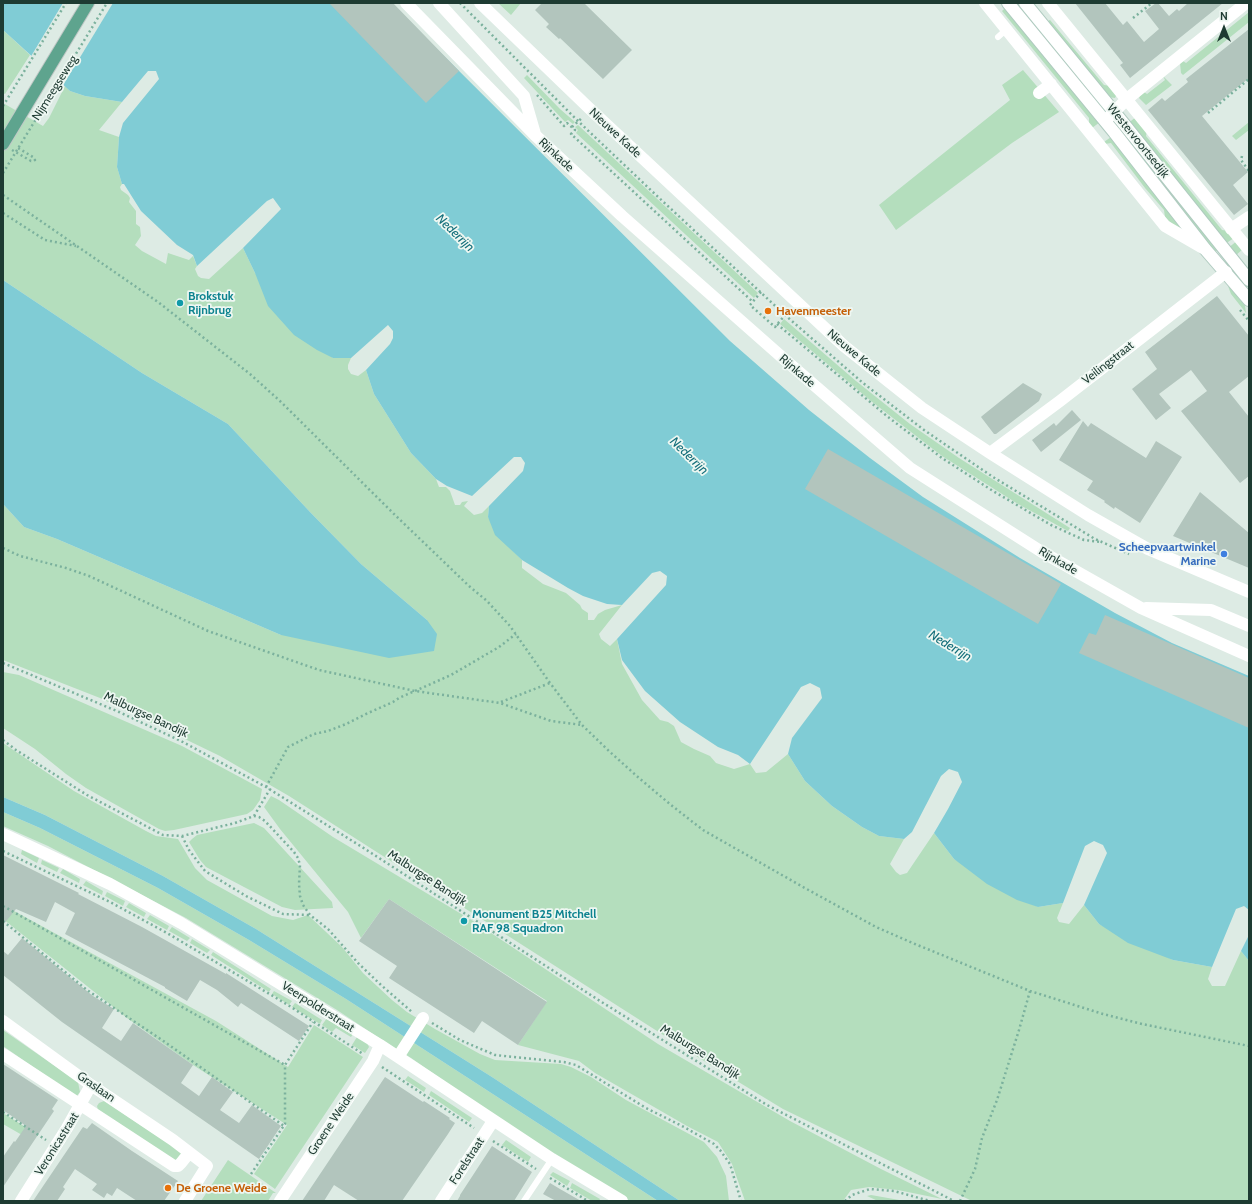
<!DOCTYPE html>
<style>
body{margin:0}
#map{position:relative;width:1252px;height:1204px;overflow:hidden;background:#ddebe4;font-family:Cabin,sans-serif}
canvas{display:block}
.frame{position:absolute;inset:0;border:4px solid #1e3b32;pointer-events:none}
.north{position:absolute;left:1204px;top:8px;width:40px;height:40px;-webkit-text-stroke:3px #eef7f2;paint-order:stroke;rotate:0deg;font-size:11px;font-weight:700;line-height:16px;text-align:center;color:#1e3b32}
.north::after{content:'';display:block;margin:auto;width:14px;height:18px;background:#1e3b32;clip-path:polygon(50% 0,100% 100%,50% 72%,0 100%)}
</style>
<div id="map">
<canvas width="1252" height="1204"></canvas>
<div class="frame"></div>
<div class="north">N</div>
</div>
<script>
const context = document.querySelector('canvas').getContext('2d');
context.lineJoin = 'round';
function fillPath(path, color) {
  context.fillStyle = color;
  context.fill(path, 'evenodd');
}
function poly(rows) {
  const path = new Path2D();
  for (const r of rows) {
    path.moveTo(r[0], r[1]);
    for (let i = 2; i < r.length; i += 2) path.lineTo(r[i], r[i + 1]);
  }
  return path;
}
function stroke(path, color, width, dash) {
  context.strokeStyle = color;
  context.lineWidth = width;
  context.lineCap = dash ? 'butt' : 'round';
  context.setLineDash(dash || []);
  context.stroke(path);
}
function write(font, color, halo, rows, align = 'center') {
  context.font = font + ' Cabin,sans-serif';
  context.lineWidth = 3.5;
  context.setLineDash([]);
  context.textBaseline = 'middle';
  context.strokeStyle = halo;
  context.fillStyle = color;
  for (const [text, x, y, turn = 0] of rows) {
    context.save();
    context.translate(x, y);
    context.rotate((+turn || 0) * Math.PI / 180);
    context.textAlign = isNaN(turn) ? turn : align;
    if (halo) context.strokeText(text, 0, 0);
    context.fillText(text, 0, 0);
    context.restore();
  }
}
const green = poly([
 [498,3,521,3,511,15],
 [1005,8,1100,122,1092,128,1089,124,1089,118,1002,11],
 [1249,12,1249,22,1183,75,1181,73,1180,63,1183,61,1186,63],
 [1050,20,1104,85,1111,86,1117,94,1115,98,1108,97,1046,22],
 [3,30,30,55,5,94,3,93],
 [1023,70,1059,112,1012,143,896,230,879,205,1010,100,1002,85],
 [527,75,560,109,575,122,573,124,568,120,565,122,524,78],
 [1163,76,1172,85,1146,105,1139,98,1140,96,1144,92,1147,94,1165,80],
 [65,86,70,91,85,96,122,102,99,130,119,137,117,167,122,184,120,187,121,190,128,195,130,198,129,202,136,211,136,224,140,227,141,236,135,245,142,251,166,264,168,253,189,260,193,256,197,266,195,269,198,276,201,278,209,279,243,248,255,273,333,358,351,358,348,365,348,369,351,374,358,376,366,370,374,394,411,453,436,479,439,487,446,487,450,491,455,505,460,505,462,502,468,501,464,506,474,515,482,513,489,506,488,517,511,549,522,560,522,568,543,584,566,593,580,605,582,609,588,613,588,620,594,620,598,614,605,610,622,605,599,634,601,639,610,646,617,639,622,664,642,700,660,720,668,722,674,726,681,742,694,749,710,756,716,763,734,769,750,764,756,773,766,772,788,754,805,781,832,806,862,827,879,836,904,839,890,864,896,872,900,875,907,873,934,833,954,859,1038,907,1063,903,1057,918,1059,922,1069,924,1084,905,1099,924,1173,960,1212,967,1208,979,1212,986,1225,986,1241,951,1249,961,1249,1201,972,1201,783,1109,704,1061,289,796,220,756,100,698,3,660,3,504,24,527,57,539,281,635,427,620,361,564,310,512,228,424,142,373,3,280,3,103,43,126,49,118],
 [1136,117,1147,130,1146,136,1222,230,1228,231,1234,238,1225,244,1127,124],
 [1249,122,1249,130,1236,140,1232,136],
 [578,125,758,293,754,298,576,133,578,130,575,127],
 [1121,128,1219,249,1215,252,1117,132],
 [1111,137,1185,231,1173,225,1165,217,1164,210,1145,188,1111,143,1105,144,1104,142],
 [1237,241,1243,249,1235,256,1228,248],
 [1228,286,1244,299,1246,313,1231,294],
 [784,319,856,381,910,424,959,458,1070,528,1068,531,1018,504,942,456,871,401,780,324],
 [3,672,19,675,182,746,262,789,260,800,253,810,247,814,174,830,165,831,159,829,86,788,66,774,35,749,3,728],
 [3,743,74,791,146,831,156,836,178,839,195,868,207,880,272,916,293,920,308,915,342,947,363,973,392,1000,407,1012,435,1029,480,1054,495,1060,561,1064,571,1067,591,1077,626,1100,704,1142,717,1157,726,1176,729,1201,680,1201,492,1077,256,929,163,876,45,815,3,797],
 [271,796,279,800,333,837,463,915,461,920,465,923,470,919,658,1044,790,1121,881,1169,942,1199,898,1190,869,1187,851,1190,843,1201,745,1201,732,1164,718,1142,687,1126,595,1073,579,1061,518,1045,547,1001,389,899,361,938,348,912,280,829,264,807],
 [3,812,40,828,158,888,249,940,346,999,658,1201,629,1201,519,1133,411,1058,385,1042,337,1010,186,918,48,846,3,826],
 [254,823,264,828,332,902,333,908,295,910,282,907,206,867,200,860,189,842,192,839,197,835],
 [22,850,39,858,37,863,21,854],
 [42,860,59,868,57,872,41,864],
 [63,869,80,879,79,883,60,873],
 [86,881,103,891,102,895,83,885],
 [107,892,125,901,123,906,105,896],
 [129,903,146,913,144,917,126,907],
 [3,905,216,1021,288,1067,314,1025,363,1057,275,1189,254,1174,287,1125,193,1065,127,1018,3,919],
 [150,915,169,926,167,930,147,919],
 [172,927,190,938,187,941,169,931],
 [192,939,210,950,207,953,190,943],
 [213,952,271,989,269,992,211,955],
 [274,991,292,1001,289,1005,272,994],
 [295,1003,322,1020,320,1024,292,1007],
 [327,1018,353,1034,351,1037,336,1028,332,1032,322,1025],
 [3,1030,78,1082,80,1092,76,1097,3,1046],
 [357,1037,367,1043,369,1047,365,1053,352,1045],
 [408,1076,426,1088,424,1092,405,1080],
 [431,1091,472,1118,469,1122,429,1095],
 [104,1101,183,1153,177,1164,98,1110,97,1106,99,1103],
 [3,1113,27,1128,22,1135,3,1124],
 [506,1140,531,1157,528,1162,502,1145],
 [228,1160,276,1193,273,1193,268,1201,201,1201],
 [553,1172,570,1181,567,1186,550,1175],
 [572,1183,600,1199,599,1201,592,1201,570,1188],
 [871,1195,905,1201,878,1201,867,1196]
]);
const water = poly([
 [3,3,392,3,437,49,730,341,809,410,870,458,923,497,1020,558,1115,613,1172,643,1249,676,1249,910,1244,906,1236,909,1212,967,1173,960,1128,943,1099,924,1084,905,1107,853,1103,845,1094,841,1085,846,1063,903,1038,907,1017,900,987,884,954,859,934,833,948,809,962,782,958,772,949,769,941,776,912,832,904,839,879,836,862,827,832,806,805,781,788,754,792,738,822,698,820,688,810,683,801,687,750,764,738,755,718,747,680,722,645,691,622,660,617,639,666,585,667,576,660,571,652,573,622,605,607,604,583,596,568,588,522,560,495,535,488,517,489,506,523,471,525,463,521,457,514,457,472,496,447,486,436,479,411,453,374,394,366,370,390,344,393,338,393,331,388,325,351,358,333,358,317,350,294,335,268,306,255,273,243,248,281,209,273,198,267,201,197,266,193,255,177,245,141,211,124,184,122,184,117,167,119,137,123,123,159,79,156,71,148,71,122,102,85,96,70,91,3,30],
 [3,280,142,373,228,424,310,512,361,564,427,620,437,634,434,651,389,658,281,635,57,539,24,527,3,504],
 [3,797,45,815,163,876,256,929,492,1077,680,1201,658,1201,346,999,249,940,158,888,40,828,3,812],
 [1249,935,1249,961,1241,951]
]);
const pier = poly([
 [63,3,113,3,62,87,30,58]
]);
const building = poly([
 [329,3,393,3,459,71,426,103],
 [542,3,584,3,632,50,603,79,560,38,559,39,546,27,549,24,535,10],
 [1075,3,1105,3,1123,25,1127,21,1144,42,1159,29,1145,11,1156,3,1158,3,1169,16,1177,9,1179,11,1188,3,1223,3,1130,78,1120,65,1123,63],
 [1249,29,1249,78,1202,116,1248,172,1233,185,1248,204,1234,215,1148,110,1162,98,1165,101,1188,82,1186,79],
 [1217,296,1249,336,1249,376,1229,392,1249,417,1249,476,1240,483,1181,411,1207,391,1191,370,1159,394,1171,408,1156,420,1132,389,1157,369,1145,352],
 [1023,383,1042,394,1039,401,996,434,994,434,981,417,982,416],
 [1072,410,1081,420,1041,452,1032,440,1054,423,1056,426],
 [1083,421,1088,427,1091,423,1146,458,1156,441,1182,457,1140,523,1115,507,1114,509,1104,502,1105,501,1087,490,1093,481,1059,460],
 [828,449,1061,584,1038,624,805,489],
 [1200,492,1249,533,1249,568,1173,536],
 [1105,615,1249,678,1249,728,1079,653,1089,633,1096,635],
 [3,855,79,893,78,894,142,927,226,974,226,973,309,1026,299,1041,241,1003,238,1007,217,990,200,980,187,1001,165,988,165,987,65,934,75,913,55,902,46,922,16,909,3,925],
 [389,899,547,1002,518,1045,482,1021,474,1033,389,978,397,966,359,941],
 [22,938,93,996,114,1009,102,1028,121,1041,133,1023,193,1065,181,1083,199,1096,212,1077,233,1092,220,1110,239,1123,252,1105,281,1126,259,1159,62,1022,3,975,3,951,8,955],
 [3,1064,58,1100,52,1109,54,1111,3,1187,3,1157,14,1141,15,1142,26,1126,3,1110],
 [385,1077,423,1102,424,1101,450,1118,449,1119,455,1123,448,1134,402,1201,359,1201,334,1185,324,1201,302,1201],
 [92,1123,132,1151,178,1181,164,1201,137,1201,117,1188,112,1196,107,1193,104,1198,92,1190,97,1184,75,1169,63,1187,65,1189,57,1201,33,1201,83,1127,87,1129],
 [492,1146,532,1172,514,1201,457,1201,460,1196,460,1195],
 [550,1183,560,1189,581,1201,556,1201,543,1194]
]);
const path = poly([
 [460,3,578,121,656,195,785,315,863,383,924,430,993,477,1095,539,1129,554],
 [1133,18,1152,3],
 [537,95,564,126,567,123,575,130,571,134,753,302],
 [3,106,66,3],
 [1208,113,1249,79],
 [572,127,583,117],
 [12,150,31,161,35,160,33,157,18,148],
 [1242,156,1241,160,1249,171],
 [3,195,158,302,250,374,280,401,395,515,469,586,487,601,510,626,550,683,582,725,610,752,639,778,671,805,703,830,803,887,876,927,915,944,1030,991,1103,1014,1142,1024,1249,1046],
 [3,213,45,240,76,246],
 [761,292,750,305,775,327,785,315],
 [1240,310,1249,321],
 [777,324,888,417,942,458,993,491,1051,525,1084,540,1101,542],
 [3,548,20,556,66,568,89,576,208,631,319,670,415,691,500,703,551,721,582,725],
 [3,663,119,712,181,741,266,787,362,847,600,1001,767,1105,954,1201],
 [501,702,550,683],
 [3,740,16,750,87,795,163,835,182,836,235,823,254,816,259,817,265,821,294,852,298,858,300,865,299,884,300,896,303,905,310,915,328,929,358,963,381,985,412,1012],
 [266,787,288,747,314,734,328,731,346,724,366,714,393,702,399,698,451,675,499,647,516,634],
 [254,816,270,789],
 [182,836,189,850,205,871,246,896,283,914,310,915],
 [3,851,110,902,167,933,288,1005,363,1054],
 [3,906,285,1065],
 [3,921,87,990,162,1040,284,1126],
 [432,1023,460,1040,495,1055,564,1062,576,1065,646,1108,684,1127,714,1144,720,1150,730,1164,741,1201],
 [382,1067,474,1128],
 [3,1112,46,1140],
 [493,1141,536,1169],
 [251,1174,285,1124,285,1065,313,1022],
 [550,1178,588,1201],
 [845,1201,852,1195,870,1189,894,1191,930,1201],
 [960,1201,975,1169,982,1138,997,1100,1019,1030,1030,991]
]);
const lane = poly([
 [998,37,1007,29],
 [524,1201,552,1159]
]);
const street = poly([
 [406,3,535,135,622,216,784,359,910,468,1042,552,1141,608,1249,656],
 [439,3,524,96,535,134],
 [480,3,591,110,844,346,922,408,990,453,1088,515,1148,549,1249,592],
 [985,3,1165,226,1203,248],
 [1048,3,1249,250],
 [1039,93,1051,84],
 [1107,119,1127,99,1246,3],
 [1231,229,1249,217],
 [990,453,1060,401,1226,272],
 [1146,608,1211,610,1249,626],
 [3,834,110,884,181,923,380,1045,552,1159,622,1201],
 [3,1021,91,1085,173,1140,207,1166,185,1201],
 [3,1054,174,1166,178,1166,181,1163,189,1153],
 [398,1057,423,1018],
 [21,1201,67,1128,91,1085],
 [280,1201,373,1061,380,1045],
 [441,1201,493,1121]
]);
const secondary = poly([
 [1008,3,1114,132,1205,249,1249,300],
 [1025,3,1124,124,1249,280]
]);
const primary = poly([
 [3,144,88,3]
]);
const pathBridge = poly([
 [3,173,107,3]
]);
const markers = [
 [180,303,4,"#0f9aa8"],
 [768,311,4,"#e8710a"],
 [1224,554,4,"#3f7fe0"],
 [464,921,4,"#0f9aa8"],
 [168,1188,4,"#e8710a"]
];
const streetNames = [
 ["Nijmeegseweg",55,88,-58],
 ["Nieuwe Kade",615,133,43],
 ["Westervoortsedijk",1138,141,51],
 ["Rijnkade",556,155,43],
 ["Nieuwe Kade",854,353,40],
 ["Veilingstraat",1108,363,-38],
 ["Rijnkade",797,371,41],
 ["Rijnkade",1058,561,30],
 ["Malburgse Bandijk",146,715,25],
 ["Malburgse Bandijk",427,878,33],
 ["Veerpolderstraat",318,1007,32],
 ["Malburgse Bandijk",700,1052,32],
 ["Graslaan",96,1087,35],
 ["Groene Weide",331,1124,-56],
 ["Veronicastraat",57,1144,-58],
 ["Forelstraat",467,1161,-57]
];
const cultureNames = [
 ["Brokstuk",188,296],
 ["Rijnbrug",188,310],
 ["Monument B25 Mitchell",472,914],
 ["RAF 98 Squadron",472,928]
];
const foodNames = [
 ["Havenmeester",776,311],
 ["De Groene Weide",176,1188]
];
const shopNames = [
 ["Scheepvaartwinkel",1216,547],
 ["Marine",1216,561]
];
const waterNames = [
 ["Nederrijn",455,233,44],
 ["Nederrijn",689,456,44],
 ["Nederrijn",950,646,31]
];
fillPath(green, '#b4debd');
fillPath(water, '#80ccd5');
fillPath(pier, '#ddebe4');
fillPath(building, '#b2c5bd');
stroke(secondary, '#b0cbc0', 14);
stroke(primary, '#c0c8c6', 14);
stroke(path, '#7bb19d', 2.5, [2, 3]);
stroke(lane, '#fff', 6);
stroke(street, '#fff', 12);
stroke(secondary, '#fff', 12);
stroke(primary, '#5ea48e', 12);
stroke(pathBridge, '#7bb19d', 2.5, [2, 3]);
for (const [x, y, r, color] of markers) {
  const dot = new Path2D();
  dot.arc(x, y, r, 0, 2 * Math.PI);
  context.fillStyle = color;
  context.fill(dot);
  stroke(dot, '#eef7f2', 1.5);
}
write('12px', '#1e3b32', '#eef7f2', streetNames);
write('bold 12px', '#0d838f', '#eef7f2', cultureNames, 'left');
write('bold 12px', '#c56008', '#eef7f2', foodNames, 'left');
write('bold 12px', '#366cbe', '#eef7f2', shopNames, 'right');
write('italic 13px', '#146f7b', '#eef7f2', waterNames);
</script>
